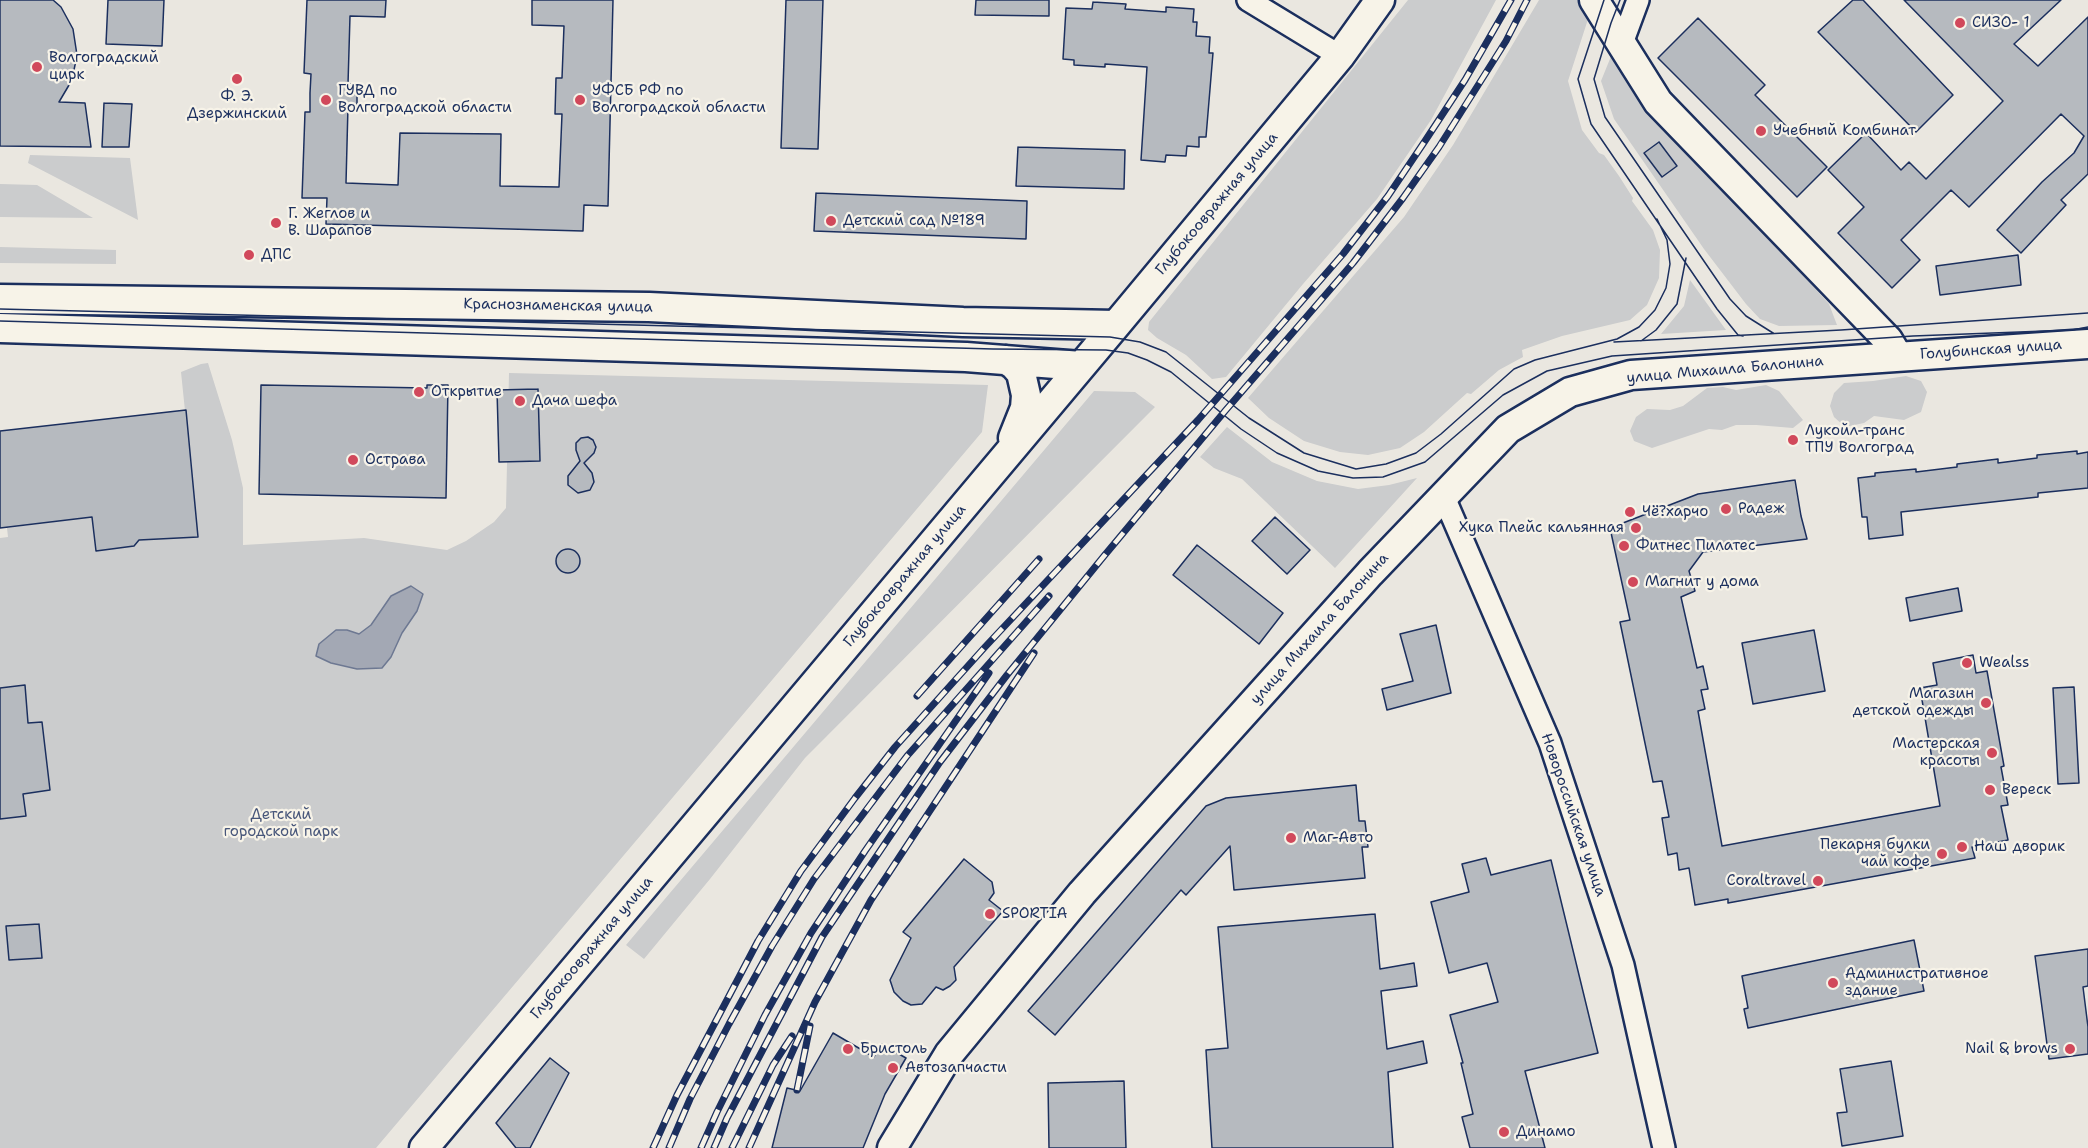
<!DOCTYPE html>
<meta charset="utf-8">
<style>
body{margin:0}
canvas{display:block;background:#eae7e0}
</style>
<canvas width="2088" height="1148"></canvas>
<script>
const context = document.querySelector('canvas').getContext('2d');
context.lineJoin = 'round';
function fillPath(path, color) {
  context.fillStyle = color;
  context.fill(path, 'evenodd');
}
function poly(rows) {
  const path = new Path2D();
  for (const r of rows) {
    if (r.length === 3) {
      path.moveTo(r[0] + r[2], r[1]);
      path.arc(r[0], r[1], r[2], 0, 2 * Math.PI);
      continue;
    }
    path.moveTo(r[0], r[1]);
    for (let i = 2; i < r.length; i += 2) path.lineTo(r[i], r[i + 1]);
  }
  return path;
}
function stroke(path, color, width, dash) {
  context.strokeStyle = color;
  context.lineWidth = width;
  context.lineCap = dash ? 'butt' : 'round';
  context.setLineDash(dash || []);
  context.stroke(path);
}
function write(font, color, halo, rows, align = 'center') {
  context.font = font + ' "Shantell Sans",sans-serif';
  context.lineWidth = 4.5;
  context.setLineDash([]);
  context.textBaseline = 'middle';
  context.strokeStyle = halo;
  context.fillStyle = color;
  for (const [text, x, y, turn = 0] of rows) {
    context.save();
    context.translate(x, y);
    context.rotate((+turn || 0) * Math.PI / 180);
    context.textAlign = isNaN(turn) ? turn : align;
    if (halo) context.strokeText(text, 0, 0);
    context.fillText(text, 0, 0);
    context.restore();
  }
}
const green = poly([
 [1408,0,1496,0,1431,120,1377,199,1303,284,1226,377,1212,379,1186,355,1157,338,1148,330,1149,322],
 [1539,0,1580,0,1590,13,1568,81,1582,130,1599,153,1604,155,1619,176,1633,198,1632,201,1653,230,1660,250,1659,278,1647,305,1630,320,1562,336,1522,350,1523,357,1499,370,1471,394,1467,393,1424,432,1400,448,1368,455,1340,452,1304,441,1269,418,1248,398,1404,217,1453,145],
 [1614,49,1655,111,1829,304,1837,325,1779,326,1760,319,1746,304,1704,249,1614,119,1601,81],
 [30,155,130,158,138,220,28,163],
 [0,184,37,185,93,218,0,217],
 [0,247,116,250,116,264,0,263],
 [1690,280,1726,330,1661,334,1684,306],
 [208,363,232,440,243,488,243,545,364,538,447,550,466,541,494,522,506,508,509,373,988,385,982,432,376,1148,0,1148,0,538,8,537,7,528,92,517,97,551,133,546,139,540,198,537,181,372,201,364],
 [1906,376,1921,381,1927,392,1921,412,1904,420,1874,416,1864,423,1845,427,1834,417,1830,406,1834,393,1844,383,1873,381],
 [1766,385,1779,391,1803,420,1793,428,1756,425,1736,425,1722,430,1709,429,1652,448,1634,441,1630,431,1636,417,1647,409,1670,410,1683,406,1707,388,1723,387,1736,390],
 [1094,391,1135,392,1155,407,805,758,710,879,644,959,626,945],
 [1227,427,1272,462,1317,481,1358,489,1389,485,1417,478,1335,568,1242,479,1214,468,1200,457]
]);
const water = poly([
 [411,586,423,594,417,611,402,633,391,657,382,668,357,669,331,663,316,656,319,644,336,630,347,630,359,634,371,625,391,596,411,586]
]);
const building = poly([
 [0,0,53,0,61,7,73,29,77,55,72,80,59,102,85,103,91,147,0,146,0,0],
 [108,0,164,0,162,46,106,44,108,0],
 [307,0,386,0,385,17,350,16,348,84,357,84,357,107,348,106,346,183,398,185,400,133,501,134,500,186,559,187,562,114,555,114,556,78,562,78,564,26,532,25,532,0,613,0,608,206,584,205,583,231,326,224,327,198,302,198,305,112,310,112,310,93,311,74,304,73,307,0],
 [786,0,823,0,818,149,781,148,786,0],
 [976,0,1049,0,1049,16,975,15,976,0],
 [1853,0,1863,0,1953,95,1916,132,1818,32,1853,0],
 [1904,0,2061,0,2014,44,2038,66,2088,17,2088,174,2061,200,2066,205,2021,253,1997,230,2042,182,2074,153,2084,136,2061,114,1969,207,1951,190,1901,240,1920,260,1892,288,1838,233,1864,207,1828,170,1866,133,1901,170,1909,162,1926,179,2003,101,1904,0],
 [1093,2,1126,4,1125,9,1166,12,1166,7,1194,9,1193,22,1197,22,1196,36,1210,37,1209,53,1213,53,1206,137,1199,137,1199,147,1187,146,1186,156,1166,155,1165,162,1141,160,1147,67,1105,64,1105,67,1074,65,1074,60,1063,59,1066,8,1092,9,1093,2],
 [1698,18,1765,85,1755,95,1827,167,1797,197,1658,58,1698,18],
 [104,103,132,104,129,147,102,147,104,103],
 [1659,142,1677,166,1662,177,1644,153,1659,142],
 [1018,147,1125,150,1124,189,1016,186,1018,147],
 [816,193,1027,201,1026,239,814,231,816,193],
 [2018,255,2021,285,1940,295,1936,266,2018,255],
 [261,385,427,388,427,385,448,385,446,498,259,494,261,385],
 [538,389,540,461,499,462,497,390,538,389],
 [186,410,198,537,139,540,134,546,96,551,92,517,0,528,0,431,186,410],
 [588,437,593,440,596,447,594,453,584,463,592,473,594,482,590,490,578,493,568,485,568,476,580,461,576,450,576,443,581,438,588,437],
 [2077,451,2077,454,2088,452,2088,488,2038,493,2038,497,1901,512,1903,535,1869,539,1867,517,1862,517,1858,478,1875,476,1875,473,1916,469,1916,472,1957,467,1957,464,1998,459,1998,463,2037,458,2037,455,2077,451],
 [1795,480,1801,516,1807,539,1703,552,1689,571,1695,591,1681,597,1697,668,1703,666,1708,689,1701,690,1705,709,1698,711,1722,846,1940,806,1920,688,1937,685,1933,663,1973,655,1976,673,1987,671,2004,766,2001,767,2008,805,2001,806,2008,840,1972,847,1975,858,1728,903,1728,899,1695,905,1689,868,1679,870,1677,853,1668,855,1662,818,1669,817,1662,781,1653,782,1620,622,1630,620,1610,528,1698,494,1795,480],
 [1275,517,1310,550,1287,574,1252,541,1275,517],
 [1197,545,1283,613,1259,644,1173,575,1197,545],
 [568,561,12],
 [1958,588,1962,611,1910,621,1906,598,1958,588],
 [1436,625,1451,693,1387,710,1382,689,1413,681,1400,634,1436,625],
 [1814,630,1825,691,1753,704,1742,643,1814,630],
 [25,685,28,723,42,722,50,790,23,794,26,816,0,819,0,688,25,685],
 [2074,687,2079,783,2058,784,2053,688,2074,687],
 [1356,785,1359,821,1365,821,1368,847,1362,847,1365,878,1234,890,1230,846,1186,895,1181,890,1055,1035,1028,1011,1206,806,1226,798,1356,785],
 [1486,858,1491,875,1551,860,1598,1053,1525,1071,1545,1148,1470,1148,1462,1117,1473,1114,1461,1063,1463,1063,1450,1015,1498,1002,1487,963,1449,973,1431,902,1469,892,1462,864,1486,858],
 [964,859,992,882,994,893,989,900,1003,911,954,967,956,980,950,986,943,990,936,987,922,1004,911,1005,903,1001,894,992,890,980,911,938,903,932,964,859],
 [1375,914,1380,969,1414,963,1417,986,1381,991,1387,1049,1423,1041,1427,1063,1388,1072,1393,1148,1212,1148,1206,1050,1228,1048,1218,927,1375,914],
 [39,924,42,958,9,960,6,926,39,924],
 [1914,940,1924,991,1748,1028,1744,1009,1748,1008,1742,976,1914,940],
 [2088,949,2088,986,2083,987,2088,1027,2088,1054,2049,1059,2035,956,2088,949],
 [833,1033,874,1057,881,1044,906,1058,885,1094,863,1148,772,1148,787,1088,800,1091,833,1033],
 [550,1058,569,1073,530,1148,516,1148,496,1123,550,1058],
 [1891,1061,1903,1136,1842,1146,1837,1113,1847,1112,1840,1069,1891,1061],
 [1124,1081,1126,1148,1049,1148,1048,1083,1124,1081]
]);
const minor = poly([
 [1248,0,1340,56],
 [1621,46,1638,0],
 [1443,495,1550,743,1623,965,1664,1148]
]);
const secondary = poly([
 [1594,0,1658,102,1888,340,1894,350,1894,356],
 [0,299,649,307,963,322,1116,325],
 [0,328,966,357,1081,366],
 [1006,360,1014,365,1021,373,1026,395,1025,408,1013,438],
 [424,1148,1116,325,1340,56,1380,0],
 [892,1148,949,1054,1082,893,1370,573,1508,429,1570,392,1631,375,2088,344]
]);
const tram = poly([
 [1604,0,1578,79,1591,124,1717,309,1738,335,1743,336],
 [1620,0,1611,23,1594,79,1605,117,1730,299,1746,316,1773,333],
 [0,309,1110,337,1140,342,1166,352,1249,418,1304,453,1356,469,1386,464,1416,453,1441,434,1514,369,1535,360,1617,339,1639,327,1655,310,1666,288,1670,264,1667,240,1657,219],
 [0,321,993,349,1106,350,1128,353,1147,360,1171,372,1241,429,1277,453,1318,471,1353,478,1383,477,1425,462,1503,395,1547,371,1612,356,1913,336,2072,330,2088,327],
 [1641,341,1656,330,1677,304,1686,258],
 [1614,342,1841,330,2088,313]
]);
const rail = poly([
 [917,696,1039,559],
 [797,1090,810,1026],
 [653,1148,677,1095,758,941,801,871,855,798,895,747,985,647,1198,420,1343,254,1388,196,1425,141,1465,80,1511,0],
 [669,1148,690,1099,729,1024,772,946,814,879,907,756,1049,596],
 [701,1148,717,1112,765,1015,811,933,865,851,989,673],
 [714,1148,727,1118,822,937,940,762,1007,675,1104,556,1225,411,1353,263,1403,198,1439,147,1506,41,1527,0],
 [732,1148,773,1065,792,1036],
 [749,1148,815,1002,871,900,1034,653]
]);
const markers = [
 [1960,23,6,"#d1495b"],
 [37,67,6,"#d1495b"],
 [237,79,6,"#d1495b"],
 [326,100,6,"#d1495b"],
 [580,100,6,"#d1495b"],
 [1761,131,6,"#d1495b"],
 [831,221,6,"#d1495b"],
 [276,223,6,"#d1495b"],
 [249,255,6,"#d1495b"],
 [419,392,6,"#d1495b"],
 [520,401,6,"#d1495b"],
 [1793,440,6,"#d1495b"],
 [353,460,6,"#d1495b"],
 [1726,509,6,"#d1495b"],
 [1630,512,6,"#d1495b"],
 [1636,528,6,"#d1495b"],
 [1624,546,6,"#d1495b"],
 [1633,582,6,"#d1495b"],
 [1967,663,6,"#d1495b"],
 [1986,703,6,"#d1495b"],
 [1992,753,6,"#d1495b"],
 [1990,790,6,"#d1495b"],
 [1291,838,6,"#d1495b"],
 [1962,847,6,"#d1495b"],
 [1942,854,6,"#d1495b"],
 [1818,881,6,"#d1495b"],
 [990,914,6,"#d1495b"],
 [1833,983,6,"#d1495b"],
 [848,1049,6,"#d1495b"],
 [2070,1049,6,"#d1495b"],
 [893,1068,6,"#d1495b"],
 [1504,1132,6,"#d1495b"]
];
const poiNames = [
 ["СИЗО- 1",1972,23],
 ["Волгоградский",49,58],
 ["цирк",49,75],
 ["ГУВД по",338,91],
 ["Волгоградской области",338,108],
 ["УФСБ РФ по",592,91],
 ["Волгоградской области",592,108],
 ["Ф. Э.",237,97,"center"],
 ["Дзержинский",237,114,"center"],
 ["Учебный Комбинат",1773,131],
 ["Г. Жеглов и",288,214],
 ["В. Шарапов",288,231],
 ["Детский сад №189",843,221],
 ["ДПС",261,255],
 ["Открытие",431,392],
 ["Дача шефа",532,401],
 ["Лукойл-транс",1805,431],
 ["ТПУ Волгоград",1805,448],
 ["Острава",365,460],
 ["Радеж",1738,509],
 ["Чё?харчо",1642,512],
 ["Хука Плейс кальянная",1624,528,"right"],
 ["Фитнес Пилатес",1636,546],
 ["Магнит у дома",1645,582],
 ["Wealss",1979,663],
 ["Магазин",1974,694,"right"],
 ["детской одежды",1974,711,"right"],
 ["Мастерская",1980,744,"right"],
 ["красоты",1980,761,"right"],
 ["Вереск",2002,790],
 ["Маг-Авто",1303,838],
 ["Пекарня булки",1930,845,"right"],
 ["чай кофе",1930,862,"right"],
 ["Наш дворик",1974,847],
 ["Coraltravel",1806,881,"right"],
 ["SPORTIA",1002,914],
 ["Административное",1845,974],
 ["здание",1845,991],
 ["Бристоль",860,1049],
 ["Nail & brows",2058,1049,"right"],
 ["Автозапчасти",905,1068],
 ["Динамо",1516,1132]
];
const streetNames = [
 ["Глубокоовражная улица",1217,204,-50],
 ["Краснознаменская улица",558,306,1],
 ["Голубинская улица",1991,350,-4],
 ["улица Михаила Балонина",1725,370,-5],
 ["Глубокоовражная улица",905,576,-50],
 ["улица Михаила Балонина",1320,629,-48],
 ["Новороссийская улица",1573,815,71],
 ["Глубокоовражная улица",592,948,-50]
];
const parkNames = [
 ["Детский",281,815],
 ["городской парк",281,832]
];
fillPath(green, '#cbcccd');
fillPath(water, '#a3a8b4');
stroke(water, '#6d7892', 1.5);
fillPath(building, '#b6babf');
stroke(building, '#1b2f5e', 1.5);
stroke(minor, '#1b2f5e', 26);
stroke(secondary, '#1b2f5e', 33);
stroke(minor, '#f7f3e8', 21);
stroke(secondary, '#f7f3e8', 28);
stroke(tram, '#1b2f5e', 1.5);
stroke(rail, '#1b2f5e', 7);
stroke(rail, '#f7f3e8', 4.5, [14]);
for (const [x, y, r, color] of markers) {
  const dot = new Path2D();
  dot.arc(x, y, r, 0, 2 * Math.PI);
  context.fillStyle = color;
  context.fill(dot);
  stroke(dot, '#f7f3e8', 2);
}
write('15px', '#1b2f5e', '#f7f3e8', poiNames, 'left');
write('15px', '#1b2f5e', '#f7f3e8', streetNames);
write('15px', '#47567a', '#f7f3e8', parkNames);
</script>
